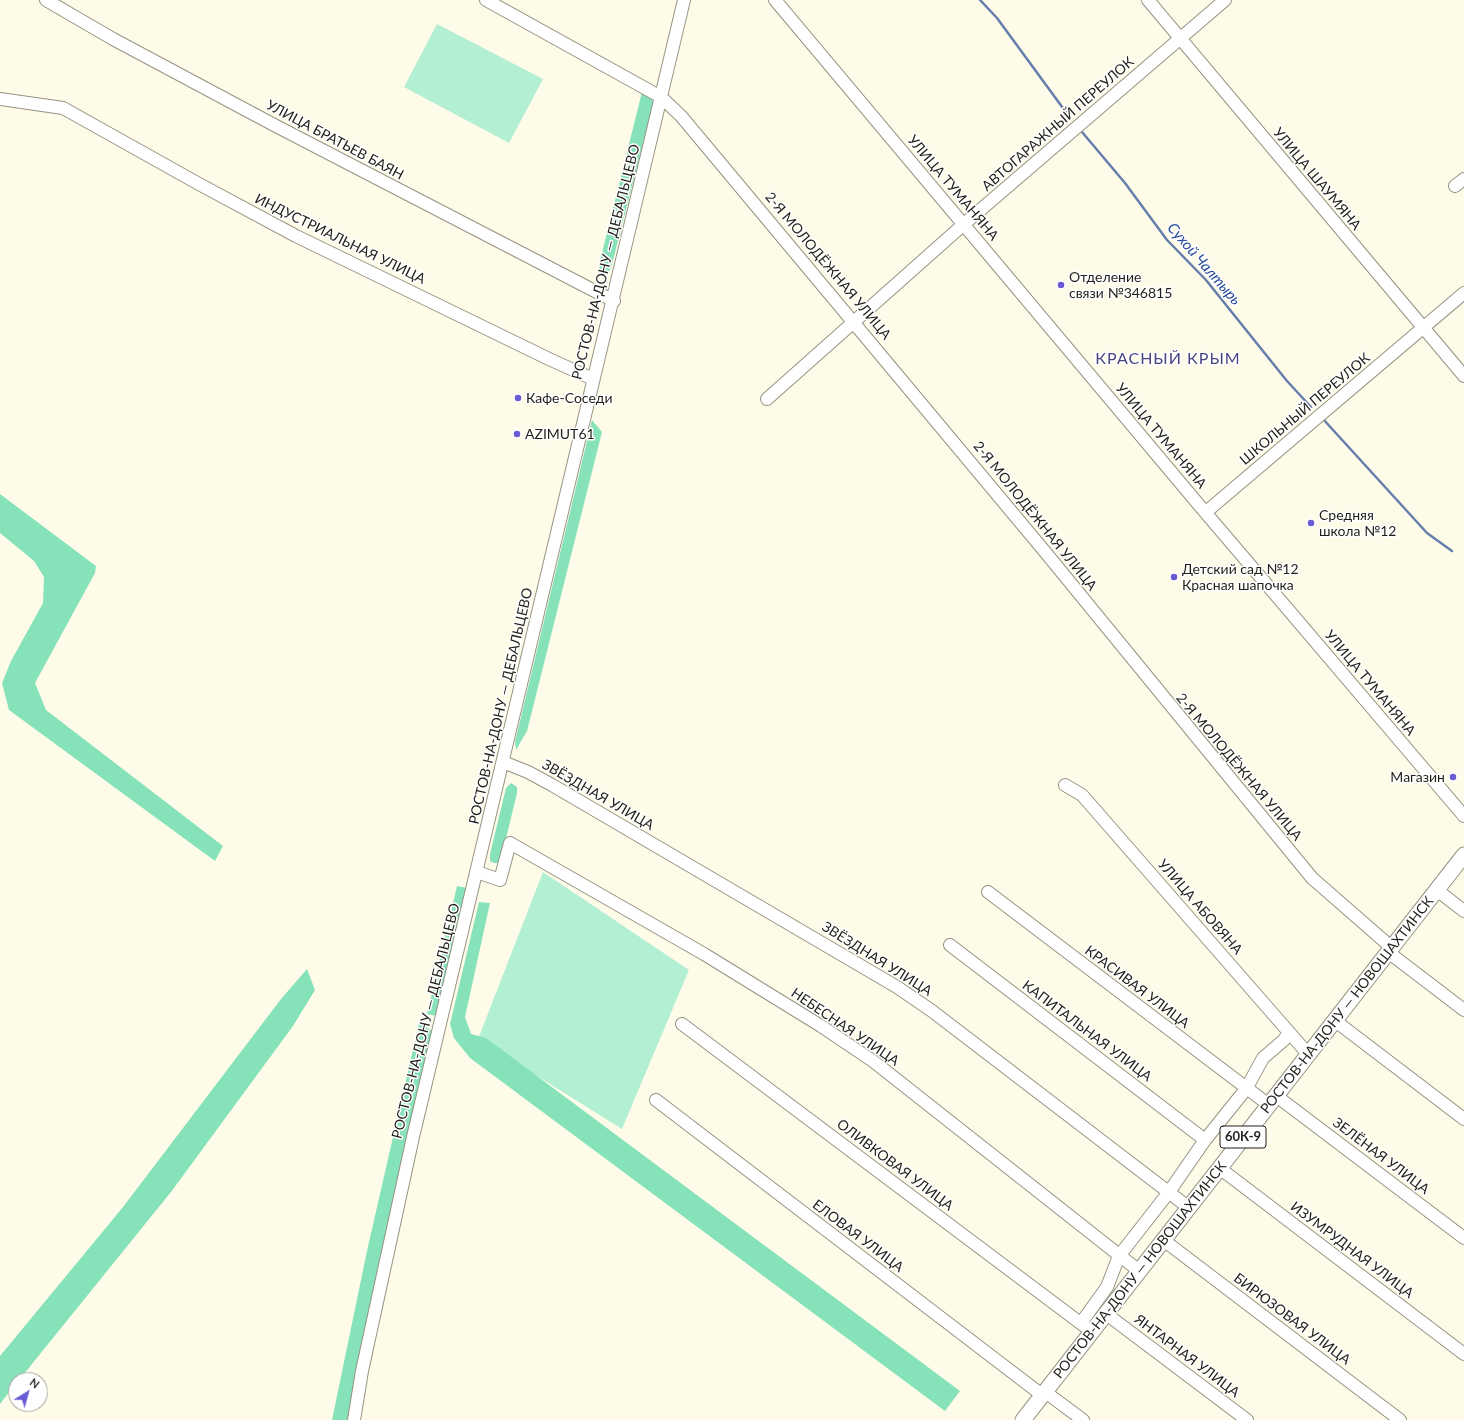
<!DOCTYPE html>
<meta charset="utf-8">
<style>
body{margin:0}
#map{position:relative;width:1464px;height:1420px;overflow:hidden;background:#fefbe9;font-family:Lato,sans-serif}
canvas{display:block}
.north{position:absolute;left:8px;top:1372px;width:40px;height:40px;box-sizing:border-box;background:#fff;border:1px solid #a6a5a3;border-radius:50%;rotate:37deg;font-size:11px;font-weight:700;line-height:16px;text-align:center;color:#201f19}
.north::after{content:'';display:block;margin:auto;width:14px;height:18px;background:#695bd4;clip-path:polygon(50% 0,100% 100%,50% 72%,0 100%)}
</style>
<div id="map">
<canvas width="1464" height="1420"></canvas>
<div class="north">N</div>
</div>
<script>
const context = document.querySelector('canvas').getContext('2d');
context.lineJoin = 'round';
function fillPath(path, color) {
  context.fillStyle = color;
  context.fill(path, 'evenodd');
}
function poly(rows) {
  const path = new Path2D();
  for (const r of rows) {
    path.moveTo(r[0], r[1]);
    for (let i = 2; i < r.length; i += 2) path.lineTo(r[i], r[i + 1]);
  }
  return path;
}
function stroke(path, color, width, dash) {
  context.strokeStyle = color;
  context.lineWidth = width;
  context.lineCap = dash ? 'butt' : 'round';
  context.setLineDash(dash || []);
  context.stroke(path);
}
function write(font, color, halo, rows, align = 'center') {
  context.font = font + ' Lato,sans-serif';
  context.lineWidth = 3;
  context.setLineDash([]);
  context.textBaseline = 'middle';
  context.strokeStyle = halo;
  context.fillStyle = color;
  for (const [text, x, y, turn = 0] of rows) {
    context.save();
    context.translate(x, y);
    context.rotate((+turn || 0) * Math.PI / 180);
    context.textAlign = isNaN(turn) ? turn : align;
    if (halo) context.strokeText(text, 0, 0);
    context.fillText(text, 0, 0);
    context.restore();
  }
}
const green = poly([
 [437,24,543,79,509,143,404,87],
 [543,872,689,970,622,1129,478,1039]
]);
const forest = poly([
 [642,92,652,97,653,104,611,268,608,273,604,273,600,270,599,265],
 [592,420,602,432,527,731,516,750,515,742],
 [0,494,96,566,95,573,35,683,46,710,223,846,215,861,9,710,2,683,11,661,43,603,44,577,34,561,0,533],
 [511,783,517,787,517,793,501,859,498,863,494,863,490,861,490,854,506,788],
 [457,886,467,888,437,1016,427,1014],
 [479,902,490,903,465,1017,471,1034,486,1038,960,1391,945,1411,470,1058,454,1038,450,1024],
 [307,969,315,990,293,1026,171,1192,19,1380,16,1380,16,1383,0,1404,0,1356,123,1207,281,999],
 [419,1023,434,1032,382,1255,348,1420,332,1420,367,1251]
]);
const stream = poly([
 [980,0,997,18,1068,115],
 [1082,132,1125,183,1167,240,1206,280,1287,381,1311,407],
 [1323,419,1427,533,1452,551]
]);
const minor = poly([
 [46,0,113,39,276,126,614,301],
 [486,0,661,97,681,116,1046,553,1312,878,1391,947],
 [775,0,1199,505,1464,816],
 [1148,0,1464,376],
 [0,99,63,108,199,184,296,236,549,359,593,379],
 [1455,186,1464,179],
 [767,399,964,224,1225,0],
 [1206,512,1464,293],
 [503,762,528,772,552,785,897,987,932,1011,1188,1207],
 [1065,785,1082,795,1308,1054],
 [477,872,500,880,510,843,704,954,821,1026,873,1061,1138,1270],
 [988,892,1269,1105],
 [1442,894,1464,911],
 [950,945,1205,1140],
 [1392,955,1464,1010],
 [1338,1023,1464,1119],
 [682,1024,1091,1331],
 [1279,1098,1464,1238],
 [656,1100,1042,1395],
 [1222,1170,1464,1354],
 [1166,1242,1400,1420],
 [1109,1316,1247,1420],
 [1081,1323,1107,1287,1119,1256,1169,1192,1205,1140,1246,1089,1263,1058,1284,1040,1289,1032],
 [1048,1394,1083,1420],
 [354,1420,362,1371,413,1137,684,0]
]);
const major = poly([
 [1023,1420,1464,855]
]);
const markers = [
 [1061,285,4,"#695bd4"],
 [518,398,4,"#695bd4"],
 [517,434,4,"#695bd4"],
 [1311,523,4,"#695bd4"],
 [1174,577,4,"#695bd4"],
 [1453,777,4,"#695bd4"]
];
const shields = [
 [1243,1137,46]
];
const shieldNames = [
 ["60К-9",1243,1137]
];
const streetNames = [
 ["АВТОГАРАЖНЫЙ ПЕРЕУЛОК",1058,124,-41],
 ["УЛИЦА БРАТЬЕВ БАЯН",335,140,28],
 ["УЛИЦА ШАУМЯНА",1317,179,50],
 ["УЛИЦА ТУМАНЯНА",953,188,50],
 ["ИНДУСТРИАЛЬНАЯ УЛИЦА",340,239,26],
 ["РОСТОВ-НА-ДОНУ — ДЕБАЛЬЦЕВО",606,262,-76],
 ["2-Я МОЛОДЁЖНАЯ УЛИЦА",828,266,50],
 ["ШКОЛЬНЫЙ ПЕРЕУЛОК",1305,409,-40],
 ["УЛИЦА ТУМАНЯНА",1161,436,50],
 ["2-Я МОЛОДЁЖНАЯ УЛИЦА",1035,516,51],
 ["УЛИЦА ТУМАНЯНА",1370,683,50],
 ["РОСТОВ-НА-ДОНУ — ДЕБАЛЬЦЕВО",501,706,-77],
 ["2-Я МОЛОДЁЖНАЯ УЛИЦА",1239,767,50],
 ["ЗВЁЗДНАЯ УЛИЦА",598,795,30],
 ["УЛИЦА АБОВЯНА",1200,907,49],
 ["ЗВЁЗДНАЯ УЛИЦА",877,959,32],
 ["КРАСИВАЯ УЛИЦА",1137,987,37],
 ["РОСТОВ-НА-ДОНУ — НОВОШАХТИНСК",1347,1005,-52],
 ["РОСТОВ-НА-ДОНУ — ДЕБАЛЬЦЕВО",426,1021,-76],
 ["НЕБЕСНАЯ УЛИЦА",845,1027,34],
 ["КАПИТАЛЬНАЯ УЛИЦА",1087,1031,37],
 ["ЗЕЛЁНАЯ УЛИЦА",1381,1156,37],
 ["ОЛИВКОВАЯ УЛИЦА",895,1165,37],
 ["ЕЛОВАЯ УЛИЦА",858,1236,37],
 ["ИЗУМРУДНАЯ УЛИЦА",1352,1250,37],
 ["РОСТОВ-НА-ДОНУ — НОВОШАХТИНСК",1140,1270,-52],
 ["БИРЮЗОВАЯ УЛИЦА",1292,1319,37],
 ["ЯНТАРНАЯ УЛИЦА",1187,1356,37]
];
const poiNames = [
 ["Отделение",1069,277],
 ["связи №346815",1069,293],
 ["Кафе-Соседи",526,398],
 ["AZIMUT61",525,434],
 ["Средняя",1319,515],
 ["школа №12",1319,531],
 ["Детский сад №12",1182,569],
 ["Красная шапочка",1182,585],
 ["Магазин",1445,777,"right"]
];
const waterNames = [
 ["Сухой Чалтырь",1204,264,49]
];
const quarterNames = [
 ["КРАСНЫЙ КРЫМ",1168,359]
];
fillPath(green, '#b3efd3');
fillPath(forest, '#86e2b9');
stroke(stream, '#667eab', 2.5);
stroke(minor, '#969383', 14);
stroke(major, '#969383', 17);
stroke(minor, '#fff', 12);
stroke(major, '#fff', 15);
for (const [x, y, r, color] of markers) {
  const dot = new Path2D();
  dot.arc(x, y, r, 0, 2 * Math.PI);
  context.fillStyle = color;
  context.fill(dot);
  stroke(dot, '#fff', 1.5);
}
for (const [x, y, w] of shields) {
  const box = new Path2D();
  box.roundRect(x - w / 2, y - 11, w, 22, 3);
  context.fillStyle = '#fff';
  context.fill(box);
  stroke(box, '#201f19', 1);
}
write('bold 13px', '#201f19', null, shieldNames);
write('14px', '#201f19', '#fff', streetNames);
write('14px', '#201f19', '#fff', poiNames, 'left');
write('italic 15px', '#284c9b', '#fff', waterNames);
context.letterSpacing = '1px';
write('16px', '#494582', '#fff', quarterNames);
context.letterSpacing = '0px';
</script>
